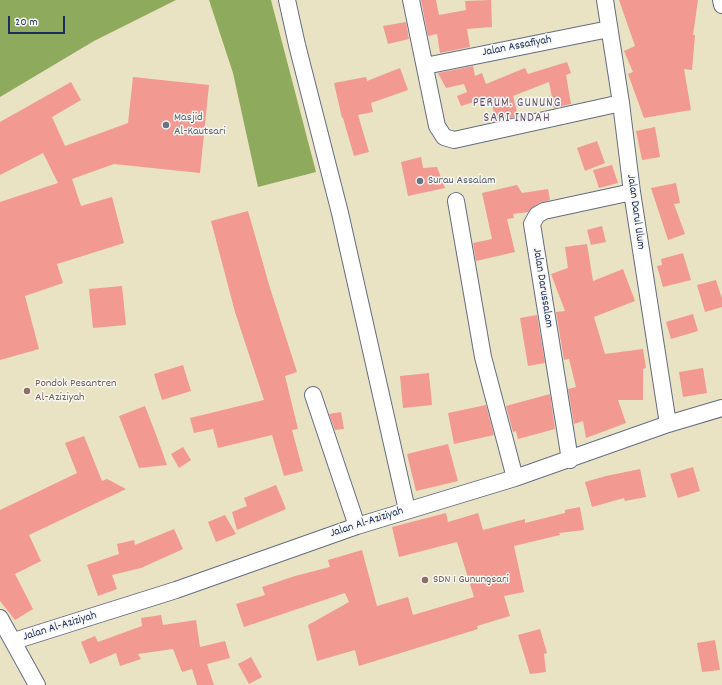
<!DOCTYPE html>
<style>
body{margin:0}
#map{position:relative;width:722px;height:685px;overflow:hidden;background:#e9e3c4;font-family:Dekko,sans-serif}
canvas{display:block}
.scale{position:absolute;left:8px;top:16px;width:57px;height:18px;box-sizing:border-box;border:2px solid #1b2f5e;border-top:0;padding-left:5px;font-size:12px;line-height:14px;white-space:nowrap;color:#1b2f5e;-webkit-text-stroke:3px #f6f6f2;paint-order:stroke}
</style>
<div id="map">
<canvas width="722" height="685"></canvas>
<div class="scale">20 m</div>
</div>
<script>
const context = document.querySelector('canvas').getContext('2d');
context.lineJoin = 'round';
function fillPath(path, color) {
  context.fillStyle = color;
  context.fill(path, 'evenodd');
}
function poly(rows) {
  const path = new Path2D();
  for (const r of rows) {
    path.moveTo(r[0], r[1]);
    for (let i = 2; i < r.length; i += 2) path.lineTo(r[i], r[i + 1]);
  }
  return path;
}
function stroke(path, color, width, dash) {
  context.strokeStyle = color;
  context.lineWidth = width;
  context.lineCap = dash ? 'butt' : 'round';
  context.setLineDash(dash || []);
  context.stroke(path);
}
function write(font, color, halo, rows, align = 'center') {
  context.font = font + ' Dekko,sans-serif';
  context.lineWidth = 3;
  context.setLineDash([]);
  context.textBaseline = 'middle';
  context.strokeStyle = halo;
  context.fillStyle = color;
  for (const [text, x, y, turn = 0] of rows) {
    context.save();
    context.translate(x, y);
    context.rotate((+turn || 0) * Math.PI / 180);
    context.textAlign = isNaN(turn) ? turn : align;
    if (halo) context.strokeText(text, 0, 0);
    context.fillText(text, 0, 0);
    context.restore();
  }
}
const forest = poly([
 [0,0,176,0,94,41,0,97],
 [209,0,271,0,316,172,258,187,233,73]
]);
const building = poly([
 [421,0,436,0,439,15,466,10,465,1,491,0,492,27,467,29,470,47,440,53,437,34,428,36],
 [619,0,698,0,693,35,695,35,692,70,684,69,691,110,644,118,628,74,633,72,624,51,635,46],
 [406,22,409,39,388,44,383,26],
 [567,62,571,73,566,75,571,104,554,108,549,82,513,96,518,116,496,121,490,97,461,106,457,96,467,92,464,84,446,88,438,73,473,66,475,76,482,73,486,84,525,68,528,74],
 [400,68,408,90,371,103,373,112,358,115,369,152,354,156,343,118,342,118,334,83,366,77,367,81],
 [133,77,209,85,200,173,114,164,72,179,81,206,112,197,124,243,57,264,63,283,25,296,39,349,0,360,0,202,58,183,43,153,0,175,0,122,71,82,81,100,52,117,65,146,128,123],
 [655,127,660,157,642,160,636,131],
 [597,141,605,163,585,171,577,148],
 [421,157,423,168,437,167,445,188,408,196,401,162],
 [612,165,618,183,599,188,593,170],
 [676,183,680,203,674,204,685,234,668,240,651,188],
 [517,185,522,193,548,189,550,200,539,203,528,212,513,214,514,218,507,219,515,252,476,261,473,243,492,239,482,193],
 [248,211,270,288,297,372,285,376,298,429,292,430,303,471,284,476,272,435,218,448,213,429,194,433,190,418,264,400,235,312,211,221],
 [602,226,606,242,591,245,587,230],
 [587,244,593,281,623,269,635,301,594,317,605,354,643,349,646,368,643,369,643,400,618,400,626,423,586,438,583,421,574,424,568,389,576,387,569,359,564,360,556,312,565,311,551,274,568,268,565,247],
 [683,253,691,280,663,287,657,266,662,265,661,259],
 [716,280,722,299,722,307,705,312,697,285],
 [122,286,126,325,93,328,89,289],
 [693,314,698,331,671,339,666,322],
 [537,315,545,363,528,366,520,318],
 [183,365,191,391,162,400,154,374],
 [703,368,707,393,683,397,679,372],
 [429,373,432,405,403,408,400,376],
 [550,394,555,429,518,439,516,431,513,432,506,406],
 [486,405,494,435,454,444,448,413],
 [145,406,158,440,167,465,139,468,119,416],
 [341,412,344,429,335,430,329,414],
 [84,436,102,481,107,479,126,489,29,535,41,561,15,574,33,609,15,620,0,601,0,510,77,473,65,443],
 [448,444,458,481,416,491,407,454],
 [183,447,191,460,179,468,171,454],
 [693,467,700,491,678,498,670,474],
 [640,469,646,497,625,501,624,498,592,507,585,482,606,476],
 [276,485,286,509,237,530,232,512,247,506,244,498],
 [580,507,584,530,559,533,560,535,514,546,524,592,504,596,510,616,477,626,478,629,359,666,355,650,317,661,308,625,349,602,345,593,244,627,236,604,265,595,262,587,295,576,330,567,328,560,362,550,377,606,408,597,413,615,474,597,457,542,399,557,392,527,446,513,448,522,478,513,483,530,525,519,525,523,565,513,565,510],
 [225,515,236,534,216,542,208,522],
 [174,529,183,549,141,568,112,575,117,589,98,596,87,565,119,554,117,544,134,540,135,545],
 [161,615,163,625,196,620,200,647,225,641,230,658,207,664,214,685,197,685,192,669,182,672,173,649,138,654,141,659,120,666,116,653,90,664,81,642,95,636,98,642,142,626,141,618],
 [540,629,547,653,544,654,546,672,530,674,518,635],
 [715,640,720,670,702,672,697,643],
 [251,657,262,677,249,684,238,664]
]);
const street = poly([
 [287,0,297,45,340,213,407,510],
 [411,0,437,126,444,137,454,140,621,103],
 [605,0,621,103,632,192,668,424],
 [721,0,722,5],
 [425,66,609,29],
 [456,201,483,357,515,478],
 [313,395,357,526],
 [570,460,532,224,537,215,544,211,632,192],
 [0,618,37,685],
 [14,641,176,590,357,526,515,478,668,424,722,408]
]);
const markers = [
 [166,125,4,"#6b7280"],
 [420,181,4,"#6b7280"],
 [27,391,4,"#8d6e63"],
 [425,580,4,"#8d6e63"]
];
const streetNames = [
 ["Jalan Assafiyah",517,47,-11],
 ["Jalan Darul Ulum",635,212,82],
 ["Jalan Darussalam",542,288,81],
 ["Jalan Al-Aziziyah",367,523,-18],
 ["Jalan Al-Aziziyah",60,627,-17]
];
const worshipNames = [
 ["Masjid",174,118],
 ["Al-Kautsari",174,132],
 ["Surau Assalam",428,181]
];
const educationNames = [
 ["Pondok Pesantren",35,384],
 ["Al-Aziziyah",35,398],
 ["SDN 1 Gunungsari",433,580]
];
const neighbourhoodNames = [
 ["PERUM. GUNUNG",517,104],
 ["SARI INDAH",517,119]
];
fillPath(forest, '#8eaa5c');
fillPath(building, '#f29991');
stroke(street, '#636e82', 18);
stroke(street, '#fff', 16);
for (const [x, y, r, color] of markers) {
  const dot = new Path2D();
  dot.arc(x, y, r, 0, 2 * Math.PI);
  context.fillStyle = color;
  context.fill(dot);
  stroke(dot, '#f6f6f2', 1.5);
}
write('12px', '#1b2f5e', '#f6f6f2', streetNames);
write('12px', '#5b616d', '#f6f6f2', worshipNames, 'left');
write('12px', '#785e54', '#f6f6f2', educationNames, 'left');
context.letterSpacing = '1px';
write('13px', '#665470', '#f6f6f2', neighbourhoodNames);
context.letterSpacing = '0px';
</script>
